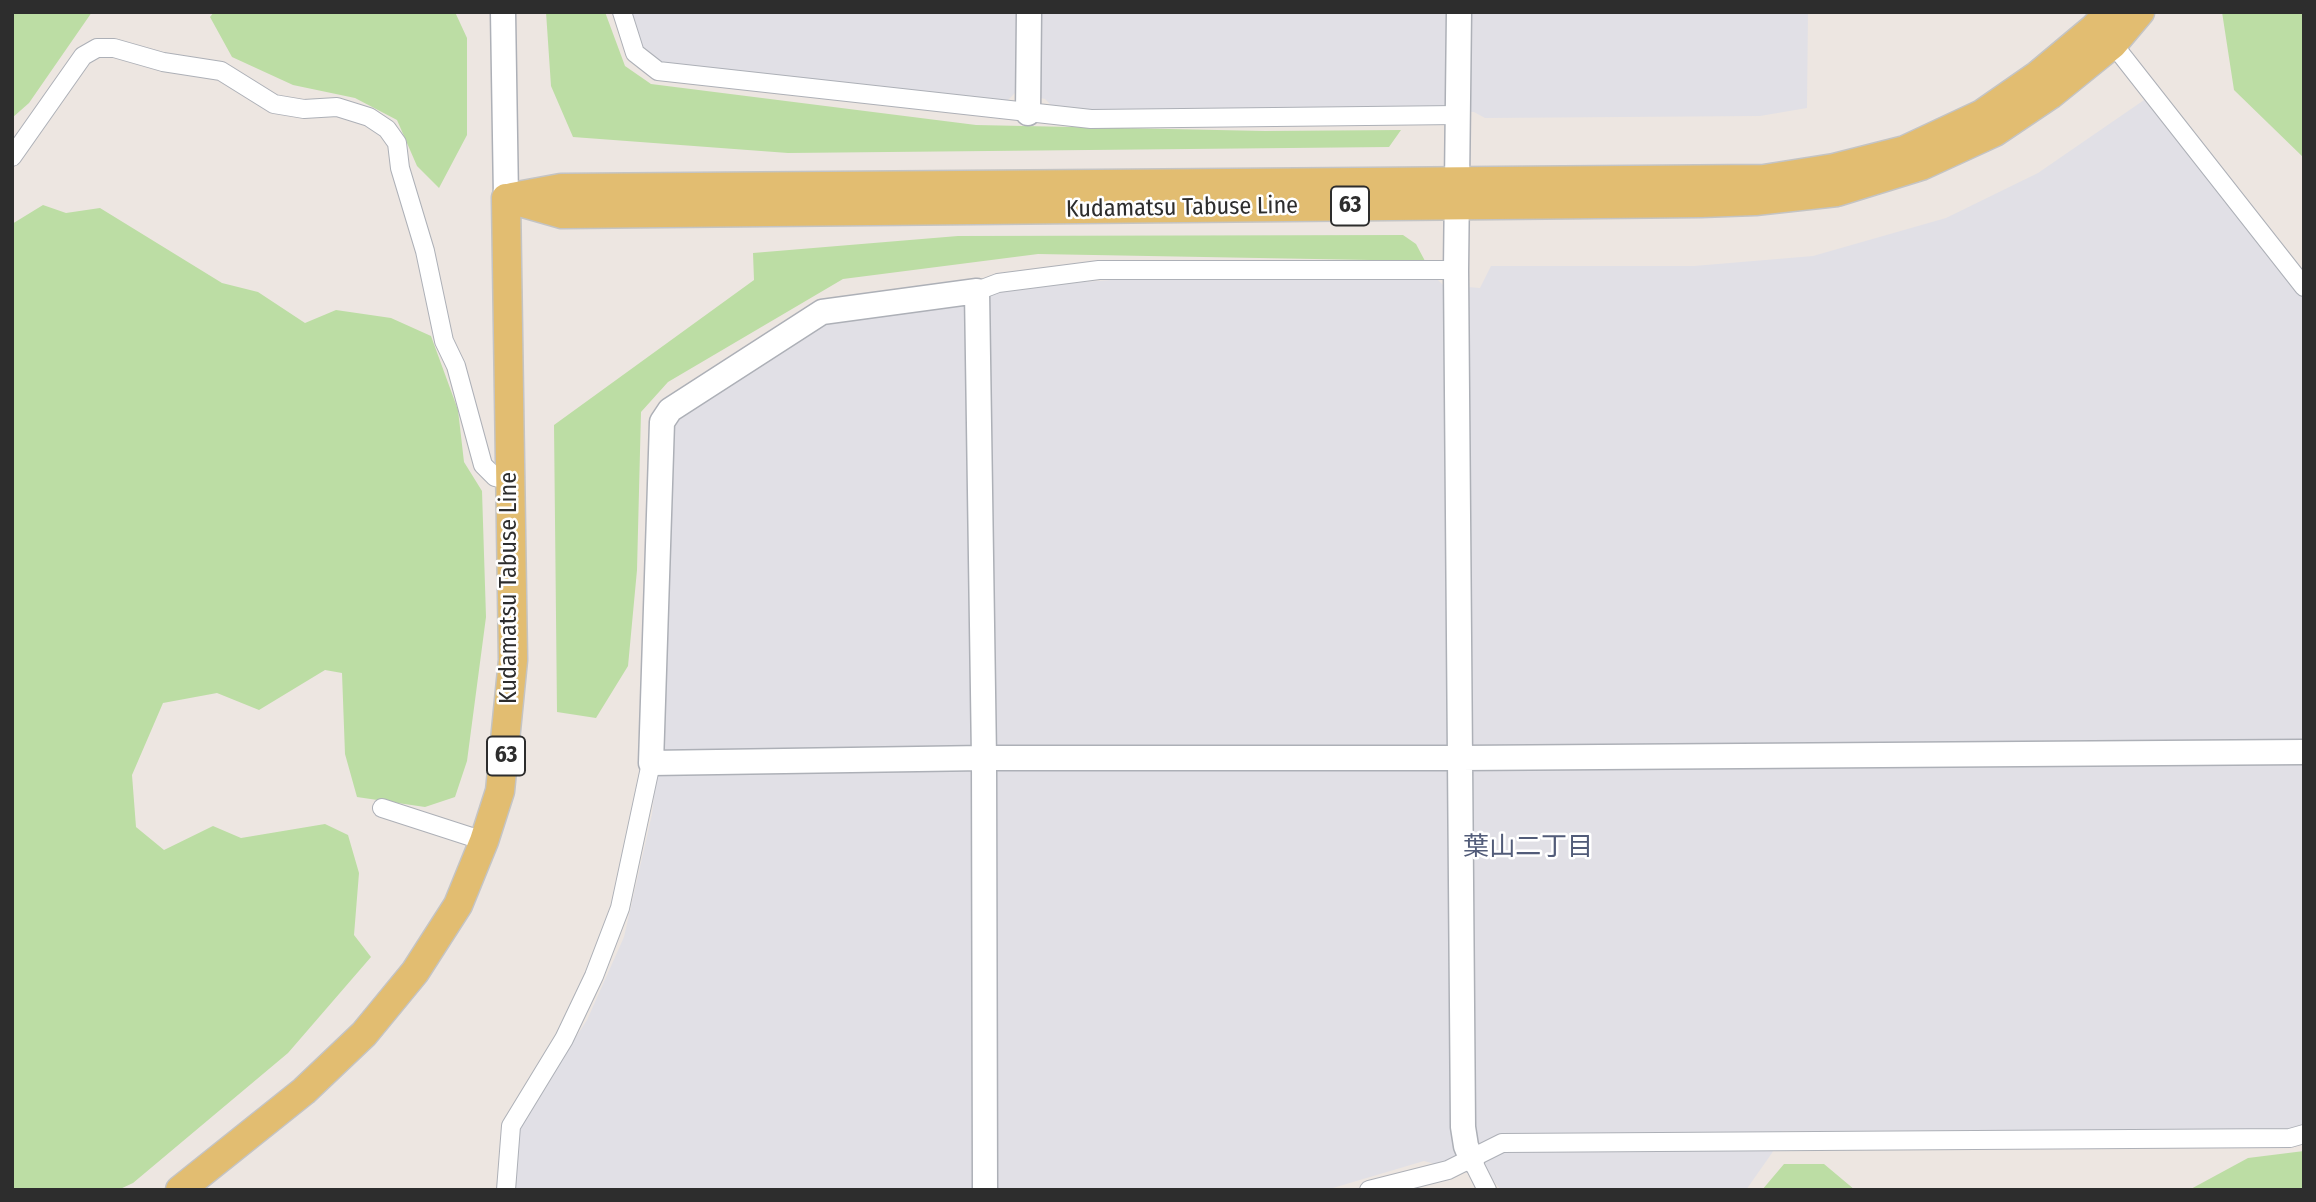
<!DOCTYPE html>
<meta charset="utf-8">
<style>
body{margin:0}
#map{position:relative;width:2316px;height:1202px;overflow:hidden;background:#ede6e1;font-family:"Fira Sans Condensed",sans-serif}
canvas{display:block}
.frame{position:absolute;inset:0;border:14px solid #2d2d2d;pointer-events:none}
</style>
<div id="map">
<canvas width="2316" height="1202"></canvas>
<div class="frame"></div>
</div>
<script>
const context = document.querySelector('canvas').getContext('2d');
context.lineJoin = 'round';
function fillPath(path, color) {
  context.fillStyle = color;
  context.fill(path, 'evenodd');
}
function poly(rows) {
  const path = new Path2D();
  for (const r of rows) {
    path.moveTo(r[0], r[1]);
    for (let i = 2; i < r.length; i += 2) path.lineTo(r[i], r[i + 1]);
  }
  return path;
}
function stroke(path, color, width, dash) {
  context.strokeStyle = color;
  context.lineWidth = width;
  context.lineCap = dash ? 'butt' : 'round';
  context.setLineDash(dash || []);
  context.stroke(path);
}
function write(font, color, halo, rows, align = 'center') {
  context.font = font + ' "Fira Sans Condensed","Noto Sans JP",sans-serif';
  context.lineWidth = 5;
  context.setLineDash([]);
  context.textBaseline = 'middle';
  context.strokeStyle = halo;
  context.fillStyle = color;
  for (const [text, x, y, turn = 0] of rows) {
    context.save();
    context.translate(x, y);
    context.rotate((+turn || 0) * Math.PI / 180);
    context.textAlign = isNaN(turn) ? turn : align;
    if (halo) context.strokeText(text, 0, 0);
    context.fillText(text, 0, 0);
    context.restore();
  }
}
const industrial = poly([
 [626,12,1808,12,1807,108,1760,116,1485,118,1474,112,1434,111,1097,113,1056,110,1045,99,1015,93,1003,105,659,66,637,50],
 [2147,98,2300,291,2304,302,2304,1124,2283,1131,1782,1131,1772,1153,1746,1190,1501,1190,1493,1180,1424,1161,1326,1190,515,1190,518,1127,587,1020,624,937,652,814,661,733,669,427,684,408,833,315,995,288,1184,275,1435,277,1443,285,1480,288,1491,266,1694,266,1813,256,1946,218,2038,173]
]);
const green = poly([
 [12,12,92,12,29,103,12,118],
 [214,12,455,12,467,38,467,135,439,188,417,166,397,120,355,98,293,85,232,57,210,17],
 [546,12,605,12,625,66,651,84,976,125,1265,131,1401,130,1389,147,788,153,573,137,551,86],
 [2222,12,2304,12,2304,158,2234,90],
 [43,205,66,213,100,208,222,283,258,292,305,323,336,310,391,318,431,336,458,410,464,462,482,491,486,617,467,761,455,797,425,807,357,797,345,754,342,673,325,670,259,710,217,693,163,703,132,775,136,827,164,850,213,826,241,838,325,824,348,835,359,873,354,935,371,957,288,1053,133,1183,118,1190,12,1190,12,224],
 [1403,235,1416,244,1425,261,1038,254,843,279,668,382,641,412,637,570,628,666,596,718,557,712,554,425,754,280,753,253,958,236],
 [2304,1151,2304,1190,2189,1190,2248,1158],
 [1784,1164,1824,1164,1855,1190,1762,1190]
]);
const street = poly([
 [622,12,635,53,658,71,1091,119,1458,115],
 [2113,44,2304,287],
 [12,157,83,56,97,48,114,48,163,62,221,71,274,104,304,109,337,107,369,117,387,129,397,143,400,168,425,251,444,341,456,366,483,465,495,477,508,480],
 [977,291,998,283,1099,270,1456,270],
 [382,808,484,841],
 [1472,1160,1487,1190],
 [506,1190,511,1126,564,1039,594,976,620,908,651,763],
 [1369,1190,1448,1170,1502,1143,2290,1138,2304,1134]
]);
const secondary = poly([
 [503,12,506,198],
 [1459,12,1456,270,1463,1127,1466,1146,1472,1160],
 [1028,113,1029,12],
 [985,1190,984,758,977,291,822,312,670,410,662,422,651,763,984,758,1461,758,2304,752]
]);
const primary = poly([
 [512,197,561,188,1764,179,1834,168,1905,150,1982,114,2038,75,2093,29,2109,12],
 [506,198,562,214,1701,203,1755,201,1837,192,1921,166,1995,132,2050,95,2113,44,2140,12],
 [180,1190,304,1091,364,1034,415,972,458,905,484,841,500,791,513,660,506,198]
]);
const shields = [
 [1350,206,38],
 [506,756,38]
];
const shieldNames = [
 ["63",1350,206],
 ["63",506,756]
];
const streetNames = [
 ["Kudamatsu Tabuse Line",1182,208,-1],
 ["Kudamatsu Tabuse Line",509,588,-90]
];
const neighbourhoodNames = [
 ["葉山二丁目",1528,848]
];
fillPath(industrial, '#e1e0e6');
fillPath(green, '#bcdda4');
stroke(street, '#adb0b7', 20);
stroke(secondary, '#adb0b7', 27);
stroke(primary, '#c4c4c4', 31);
stroke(street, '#fff', 18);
stroke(secondary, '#fff', 24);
stroke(primary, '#e2bd71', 28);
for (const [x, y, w] of shields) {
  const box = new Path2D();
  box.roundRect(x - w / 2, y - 19.5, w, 39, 5);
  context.fillStyle = '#fff';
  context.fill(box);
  stroke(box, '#2d2d2d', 2);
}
write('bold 23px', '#2d2d2d', null, shieldNames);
write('24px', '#2d2d2d', '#fff', streetNames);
write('26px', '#525c79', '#fff', neighbourhoodNames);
</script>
